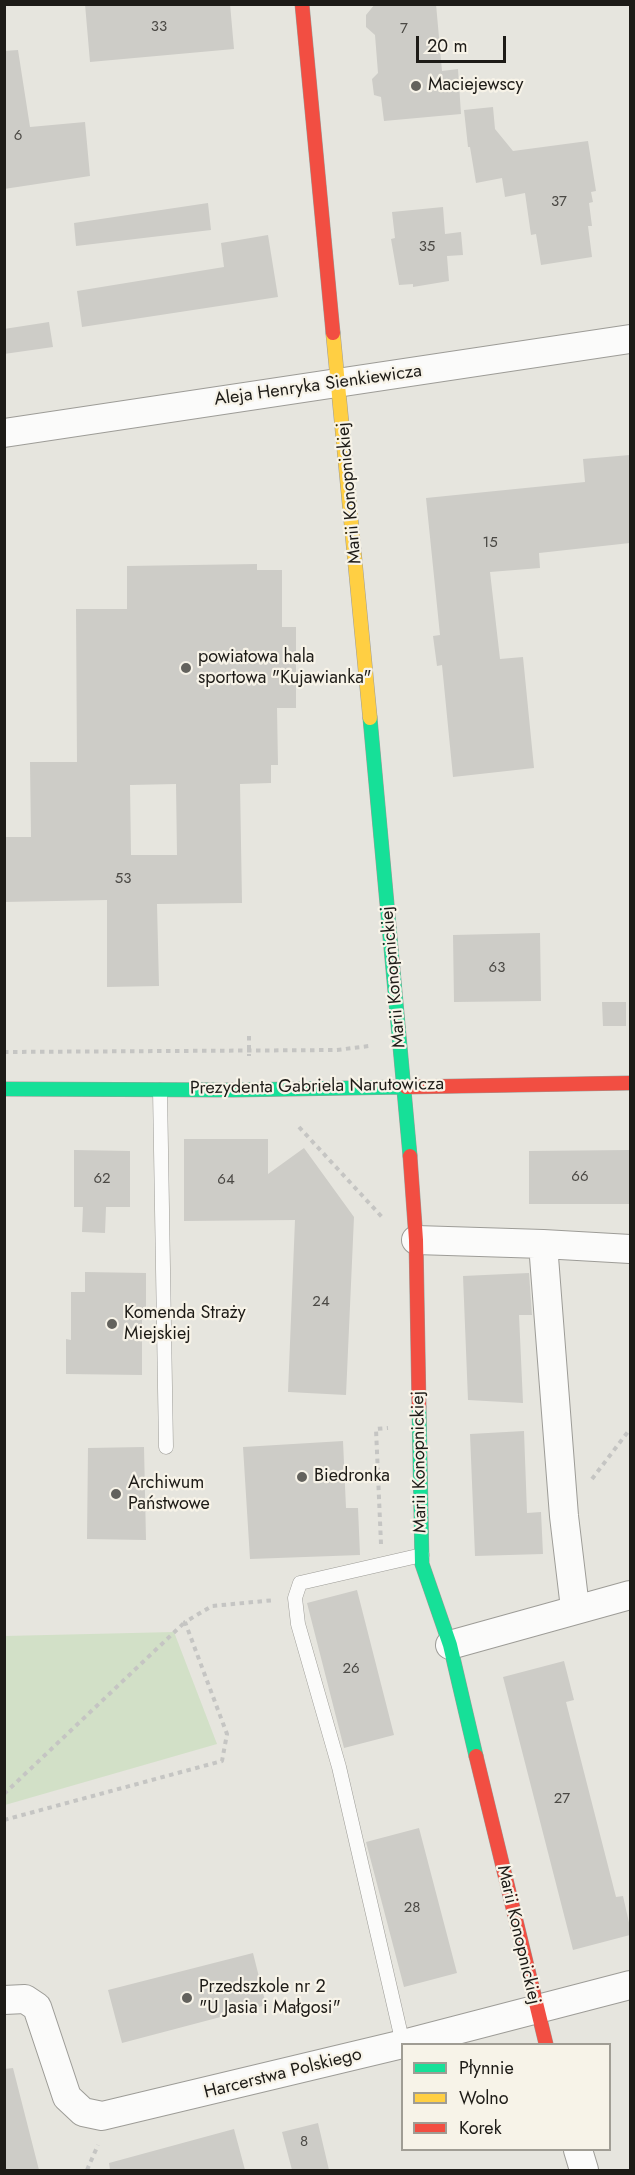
<!DOCTYPE html>
<meta charset="utf-8">
<style>
body{margin:0}
#map{position:relative;width:635px;height:2175px;overflow:hidden;background:#e6e5de;font-family:Jost,sans-serif}
canvas{display:block}
.frame{position:absolute;inset:0;border:6px solid #1d1b17;pointer-events:none}
.legend{position:absolute;left:401px;top:2043px;width:210px;height:108px;box-sizing:border-box;background:#f7f3e8;border:2px solid #a09d94;margin:0;padding:8px 10px;list-style:none;font-size:18px;color:#1d1b17}
.legend li{display:flex;align-items:center;gap:12px;height:30px}
.legend b{width:30px;border:2px solid #a09d94}
.scale{position:absolute;left:416px;top:36px;width:90px;height:27px;box-sizing:border-box;border:3px solid #1d1b17;border-top:0;padding-left:8px;font-size:18px;line-height:21px;white-space:nowrap;color:#1d1b17;-webkit-text-stroke:4px #f7f3e8;paint-order:stroke}
</style>
<div id="map">
<canvas width="635" height="2175"></canvas>
<div class="frame"></div>
<ul class="legend">
<li><b style="height:8px;background:#16e098"></b>Płynnie</li>
<li><b style="height:8px;background:#ffcf43"></b>Wolno</li>
<li><b style="height:8px;background:#f24e42"></b>Korek</li>
</ul>
<div class="scale">20 m</div>
</div>
<script>
const context = document.querySelector('canvas').getContext('2d');
context.lineJoin = 'round';
function fillPath(path, color) {
  context.fillStyle = color;
  context.fill(path, 'evenodd');
}
function poly(rows) {
  const path = new Path2D();
  for (const r of rows) {
    path.moveTo(r[0], r[1]);
    for (let i = 2; i < r.length; i += 2) path.lineTo(r[i], r[i + 1]);
  }
  return path;
}
function stroke(path, color, width, dash) {
  context.strokeStyle = color;
  context.lineWidth = width;
  context.lineCap = dash ? 'butt' : 'round';
  context.setLineDash(dash || []);
  context.stroke(path);
}
function write(font, color, halo, rows, align = 'center') {
  context.font = font + ' Jost,sans-serif';
  context.lineWidth = 4.5;
  context.setLineDash([]);
  context.textBaseline = 'middle';
  context.strokeStyle = halo;
  context.fillStyle = color;
  for (const [text, x, y, turn = 0] of rows) {
    context.save();
    context.translate(x, y);
    context.rotate((+turn || 0) * Math.PI / 180);
    context.textAlign = isNaN(turn) ? turn : align;
    if (halo) context.strokeText(text, 0, 0);
    context.fillText(text, 0, 0);
    context.restore();
  }
}
const green = poly([
 [174,1632,217,1744,5,1805,5,1636]
]);
const building = poly([
 [85,4,230,4,234,49,90,62],
 [375,4,436,4,442,71,458,69,461,114,384,121,381,97,374,95,372,79,378,73,375,35,366,27,366,15],
 [18,50,30,127,85,122,90,176,4,189,4,51],
 [493,107,495,129,513,151,588,141,596,191,591,192,593,202,589,203,592,226,588,226,592,257,541,265,536,234,531,235,525,193,505,197,502,178,476,183,470,147,468,147,464,110],
 [208,203,211,230,76,246,74,223],
 [443,207,445,234,461,232,463,255,447,256,449,281,413,287,413,284,399,285,391,239,395,238,392,212],
 [268,235,278,297,82,327,77,291,224,267,221,243],
 [49,322,53,347,4,354,4,329],
 [630,455,630,543,539,553,540,568,490,572,500,659,523,657,534,768,453,777,442,665,437,666,433,636,440,635,426,498,585,482,583,459],
 [257,564,257,570,282,570,282,627,296,627,296,708,277,708,278,765,271,765,271,783,240,784,242,903,157,904,159,986,107,987,107,900,4,902,4,837,31,837,30,762,77,762,76,609,127,609,127,566],
 [176,784,177,855,131,855,130,785],
 [540,933,541,1001,454,1002,453,935],
 [602,1002,626,1002,626,1026,603,1026],
 [184,1139,268,1139,268,1174,304,1148,354,1217,346,1395,288,1392,295,1220,184,1221],
 [74,1150,130,1151,130,1207,106,1207,105,1233,82,1232,83,1207,74,1207],
 [630,1150,630,1204,529,1204,529,1151],
 [85,1272,146,1273,146,1310,142,1310,142,1375,66,1374,66,1339,71,1340,71,1292,85,1292],
 [529,1273,532,1315,519,1315,523,1403,468,1400,463,1276],
 [524,1431,527,1513,541,1512,543,1554,475,1556,470,1434],
 [343,1441,346,1508,358,1508,360,1555,250,1559,243,1447],
 [144,1447,146,1540,87,1539,88,1448],
 [357,1590,394,1735,344,1748,307,1603],
 [564,1661,574,1700,566,1702,616,1897,623,1896,630,1927,630,1935,573,1950,503,1677],
 [419,1828,457,1973,404,1987,366,1842],
 [253,1953,266,2005,122,2043,108,1990],
 [13,2068,39,2170,4,2170,4,2069],
 [318,2123,329,2170,292,2170,282,2132],
 [234,2129,245,2170,110,2170,109,2163]
]);
const path = poly([
 [249,1036,249,1056],
 [4,1052,337,1050,369,1046],
 [299,1127,382,1217],
 [592,1479,630,1429],
 [381,1544,376,1429,388,1428],
 [4,1794,185,1622],
 [4,1820,222,1761,227,1734,185,1622,212,1606,275,1600],
 [87,2170,98,2145]
]);
const lane = poly([
 [160,1090,166,1447],
 [403,2044,339,1767,298,1624,295,1598,300,1583,422,1555]
]);
const street = poly([
 [4,433,630,339],
 [416,1240,543,1244,564,1516,575,1608],
 [543,1244,630,1249],
 [450,1645,630,1595],
 [4,2000,25,1999,37,2007,67,2097,83,2112,102,2116,403,2044,630,1985],
 [578,2150,584,2170]
]);
const fast = poly([
 [370,718,410,1156],
 [4,1089,233,1090,406,1087],
 [419,1407,422,1564,450,1645,476,1756]
]);
const slow = poly([
 [333,333,370,718]
]);
const jam = poly([
 [302,4,333,333],
 [406,1087,630,1083],
 [410,1156,416,1240,419,1407],
 [476,1756,546,2044]
]);
const markers = [
 [416,86,6,"#63625d"],
 [186,668,6,"#63625d"],
 [112,1324,6,"#63625d"],
 [302,1477,6,"#63625d"],
 [116,1494,6,"#63625d"],
 [187,1998,6,"#63625d"]
];
const numberNames = [
 ["33",159,27],
 ["7",404,29],
 ["6",18,136],
 ["37",559,202],
 ["35",427,247],
 ["15",490,543],
 ["53",123,879],
 ["63",497,968],
 ["66",580,1177],
 ["62",102,1179],
 ["64",226,1180],
 ["24",321,1302],
 ["26",351,1669],
 ["27",562,1799],
 ["28",412,1908],
 ["8",304,2142]
];
const poiNames = [
 ["Maciejewscy",428,86],
 ["powiatowa hala",198,658],
 ["sportowa \"Kujawianka\"",198,679],
 ["Komenda Straży",124,1314],
 ["Miejskiej",124,1335],
 ["Biedronka",314,1477],
 ["Archiwum",128,1484],
 ["Państwowe",128,1505],
 ["Przedszkole nr 2",199,1988],
 ["\"U Jasia i Małgosi\"",199,2009]
];
const streetNames = [
 ["Aleja Henryka Sienkiewicza",318,386,-8],
 ["Marii Konopnickiej",350,493,-95],
 ["Marii Konopnickiej",394,977,-95],
 ["Prezydenta Gabriela Narutowicza",317,1087,-1],
 ["Marii Konopnickiej",420,1462,-91],
 ["Marii Konopnickiej",518,1935,77],
 ["Harcerstwa Polskiego",283,2074,-14]
];
fillPath(green, '#d2e0c7');
fillPath(building, '#cdccc7');
stroke(lane, '#9d9c97', 15);
stroke(street, '#9d9c97', 30);
stroke(fast, '#9d9c97', 15);
stroke(slow, '#9d9c97', 15);
stroke(jam, '#9d9c97', 15);
stroke(path, '#c5c5c3', 4, [4.5, 4.5]);
stroke(lane, '#fbfbfa', 14);
stroke(street, '#fbfbfa', 28);
stroke(fast, '#16e098', 14);
stroke(slow, '#ffcf43', 14);
stroke(jam, '#f24e42', 14);
for (const [x, y, r, color] of markers) {
  const dot = new Path2D();
  dot.arc(x, y, r, 0, 2 * Math.PI);
  context.fillStyle = color;
  context.fill(dot);
  stroke(dot, '#f7f3e8', 2);
}
write('15px', '#4b4945', null, numberNames);
write('18px', '#1d1b17', '#f7f3e8', poiNames, 'left');
write('18px', '#1d1b17', '#f7f3e8', streetNames);
</script>
